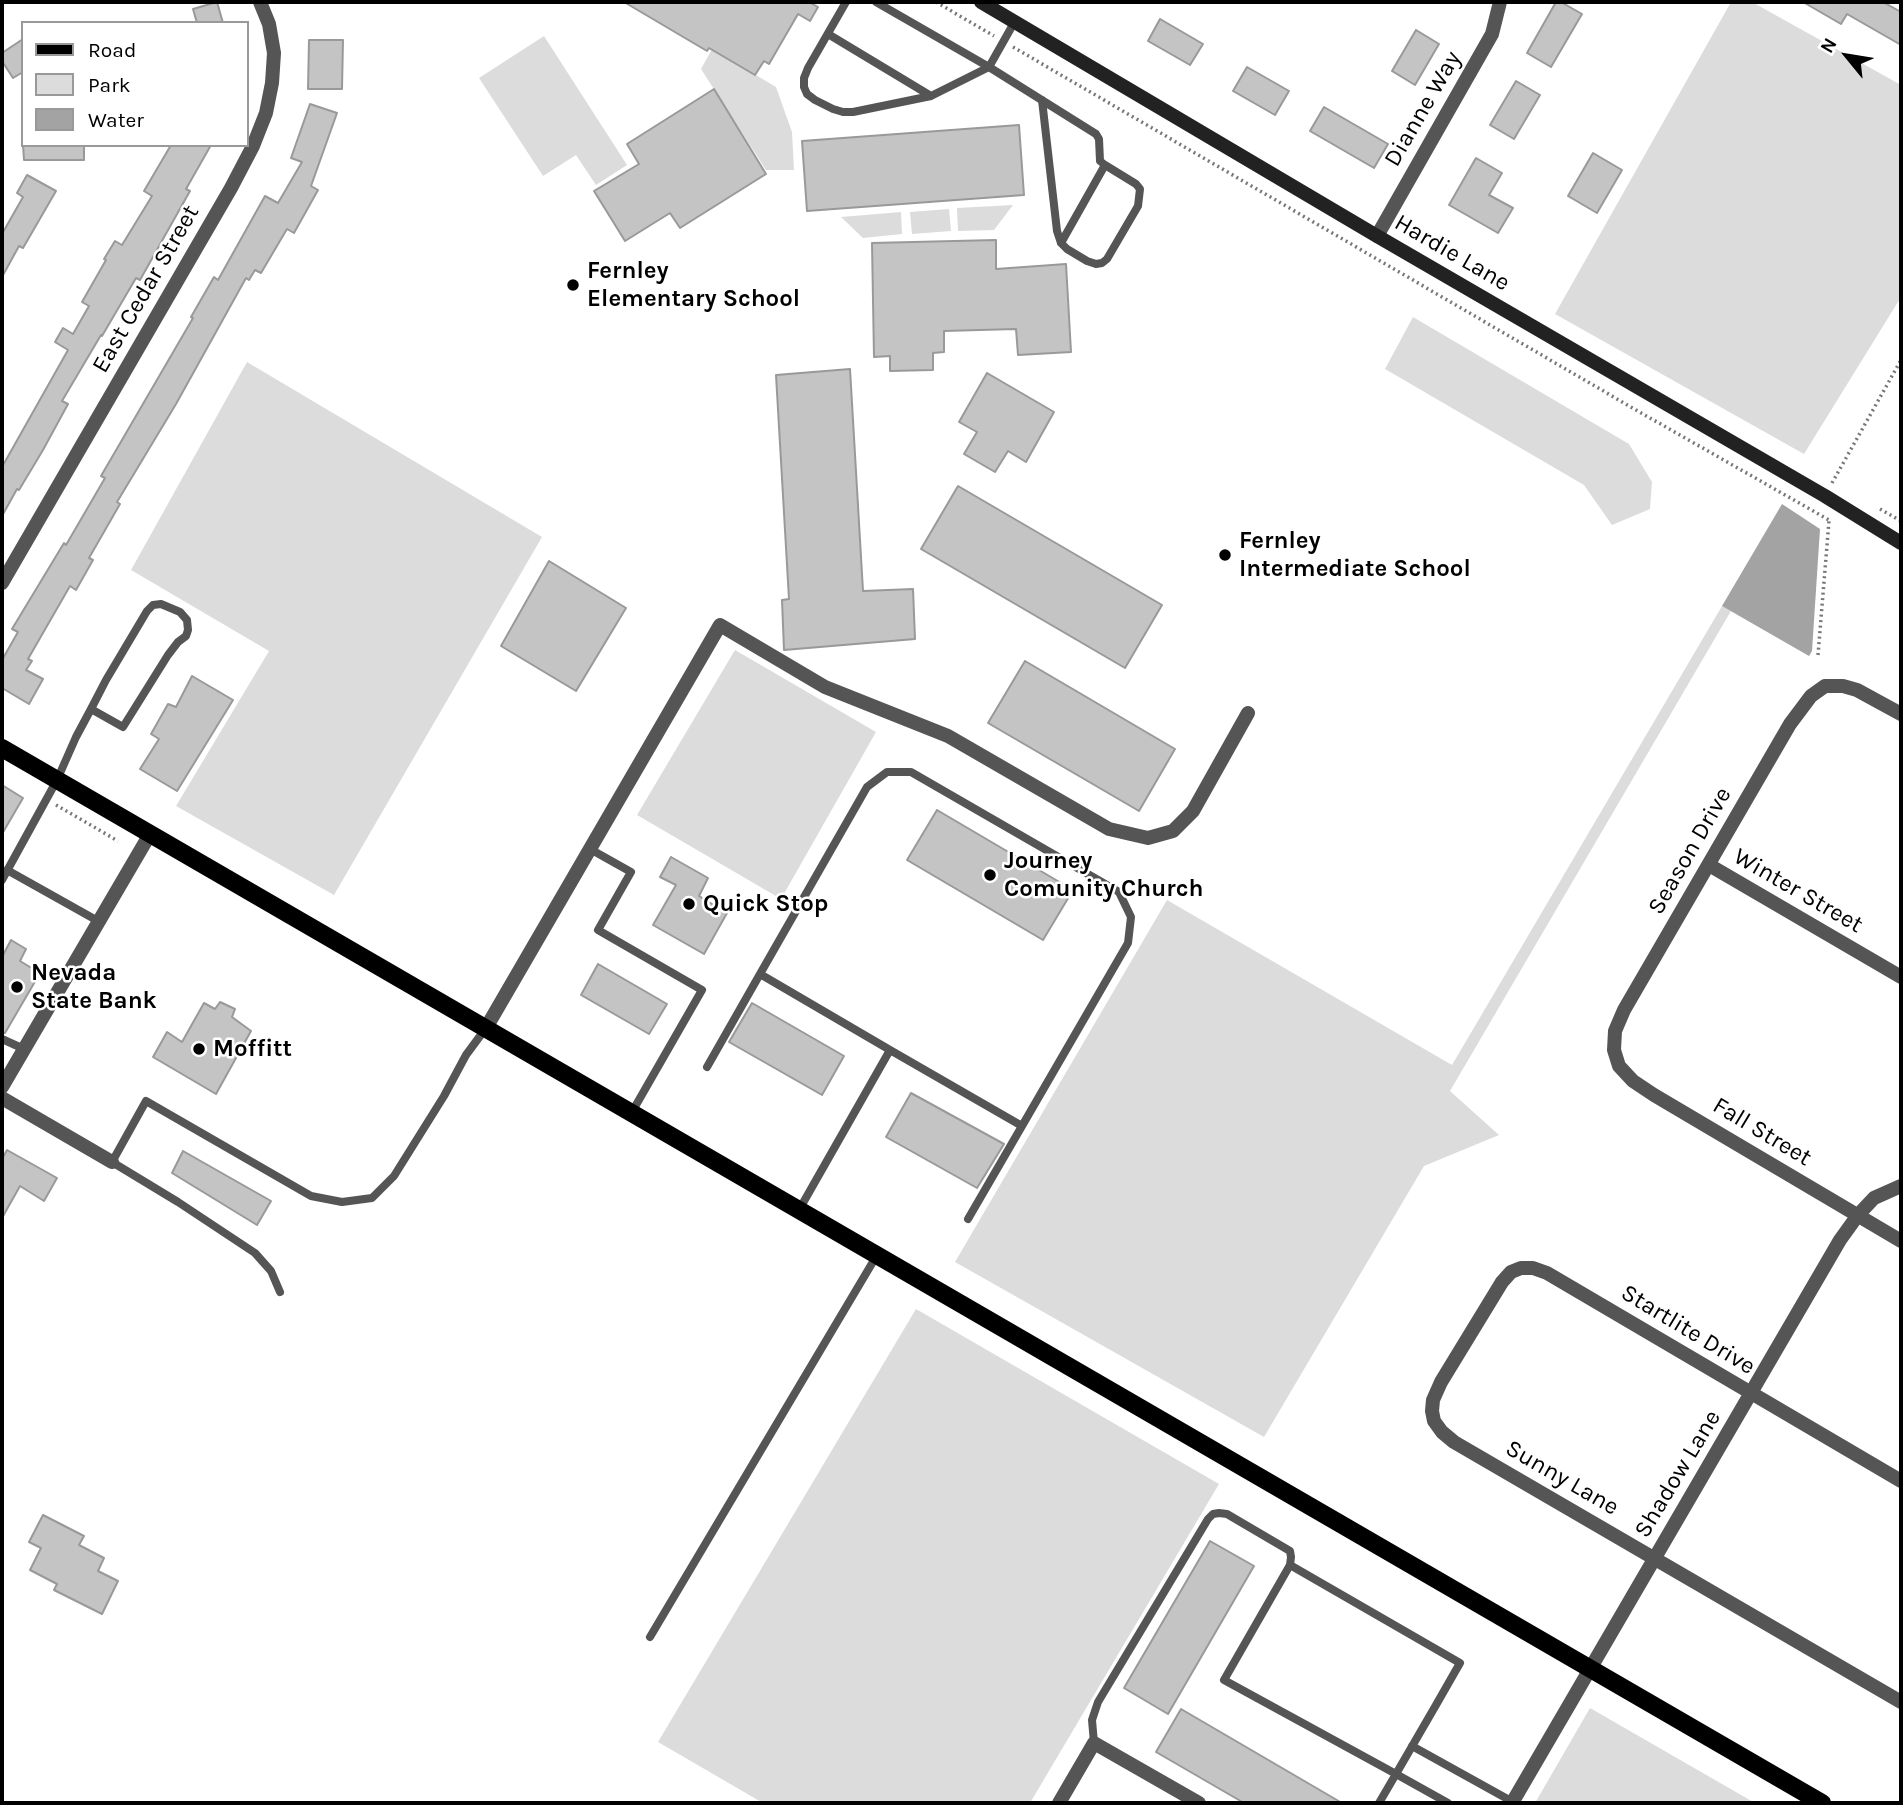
<!DOCTYPE html>
<style>
body{margin:0}
#map{position:relative;width:1903px;height:1805px;overflow:hidden;background:#fff;font-family:Karla,sans-serif}
canvas{display:block}
.frame{position:absolute;inset:0;border:4px solid #000;pointer-events:none}
.legend{position:absolute;left:21px;top:21px;width:228px;height:126px;box-sizing:border-box;background:#fff;border:2px solid #999;margin:0;padding:9px 12px;list-style:none;font-size:21px;color:#000}
.legend li{display:flex;align-items:center;gap:14px;height:35px}
.legend b{width:35px;border:2px solid #999}
.north{position:absolute;left:1812px;top:21px;width:70px;height:70px;-webkit-text-stroke:5px #fff;paint-order:stroke;rotate:300deg;font-size:19px;font-weight:700;line-height:28px;text-align:center;color:#000}
.north::after{content:'';display:block;margin:auto;width:24px;height:32px;background:#000;clip-path:polygon(50% 0,100% 100%,50% 72%,0 100%)}
</style>
<div id="map">
<canvas width="1903" height="1805"></canvas>
<div class="frame"></div>
<ul class="legend">
<li><b style="height:9px;background:#000"></b>Road</li>
<li><b style="height:19px;background:#dcdcdc"></b>Park</li>
<li><b style="height:19px;background:#a3a3a3"></b>Water</li>
</ul>
<div class="north">N</div>
</div>
<script>
const context = document.querySelector('canvas').getContext('2d');
context.lineJoin = 'round';
function fillPath(path, color) {
  context.fillStyle = color;
  context.fill(path, 'evenodd');
}
function poly(rows) {
  const path = new Path2D();
  for (const r of rows) {
    path.moveTo(r[0], r[1]);
    for (let i = 2; i < r.length; i += 2) path.lineTo(r[i], r[i + 1]);
  }
  return path;
}
function stroke(path, color, width, dash) {
  context.strokeStyle = color;
  context.lineWidth = width;
  context.lineCap = dash ? 'butt' : 'round';
  context.setLineDash(dash || []);
  context.stroke(path);
}
function write(font, color, halo, rows, align = 'center') {
  context.font = font + ' Karla,sans-serif';
  context.lineWidth = 5;
  context.setLineDash([]);
  context.textBaseline = 'middle';
  context.strokeStyle = halo;
  context.fillStyle = color;
  for (const [text, x, y, turn = 0] of rows) {
    context.save();
    context.translate(x, y);
    context.rotate((+turn || 0) * Math.PI / 180);
    context.textAlign = isNaN(turn) ? turn : align;
    if (halo) context.strokeText(text, 0, 0);
    context.fillText(text, 0, 0);
    context.restore();
  }
}
const green = poly([
 [1731,2,1752,2,1901,85,1901,297,1804,454,1555,314],
 [544,36,627,165,596,185,576,155,543,176,479,78],
 [712,49,776,87,792,132,794,170,766,170,701,69],
 [1013,205,994,230,958,231,957,208],
 [949,209,951,231,912,234,910,212],
 [901,212,902,234,863,238,841,217],
 [1413,317,1629,444,1652,482,1650,509,1612,525,1584,485,1385,369],
 [247,362,542,537,334,895,176,806,269,651,131,570],
 [1722,606,1731,611,1450,1091,1499,1135,1424,1166,1264,1437,955,1262,1167,900,1452,1065],
 [735,650,876,732,781,899,637,815],
 [916,1309,1219,1484,1030,1803,763,1803,658,1742],
 [1590,1708,1755,1803,1535,1803]
]);
const water = poly([
 [1782,504,1820,529,1812,651,1809,656,1722,606]
]);
const building = poly([
 [217,2,223,23,197,23,193,9,217,2],
 [624,2,809,2,818,7,810,21,798,14,769,64,764,61,755,75,709,48,707,51,624,2],
 [1556,2,1561,2,1582,14,1551,67,1527,53,1556,2],
 [1803,2,1883,2,1901,12,1901,45,1847,14,1841,24,1803,2],
 [1160,19,1203,44,1190,65,1148,41,1160,19],
 [1416,30,1439,44,1415,85,1392,71,1416,30],
 [23,39,23,72,13,78,2,61,2,53,23,39],
 [309,40,343,40,342,89,308,89,309,40],
 [1247,67,1289,91,1275,115,1233,91,1247,67],
 [1516,81,1540,95,1514,139,1490,125,1516,81],
 [714,89,766,174,680,228,670,213,625,241,594,191,639,164,627,144,714,89],
 [310,104,337,113,311,186,318,190,294,233,287,229,261,273,255,270,249,280,246,278,176,404,117,502,120,504,89,558,93,560,76,590,70,586,28,659,32,661,26,670,43,679,29,704,2,688,2,660,18,632,12,629,64,543,66,545,105,478,101,476,193,318,191,317,214,277,218,280,265,196,278,203,302,162,291,158,310,104],
 [1324,107,1388,144,1374,168,1310,131,1324,107],
 [1019,125,1024,195,807,211,802,141,1019,125],
 [23,145,84,145,84,160,24,160,23,145],
 [171,145,211,145,186,189,190,191,163,239,140,280,136,278,102,336,101,335,62,401,68,404,43,450,19,490,17,489,2,516,2,467,68,350,55,342,63,328,73,334,89,306,82,302,106,260,104,259,115,241,122,245,152,196,144,191,171,145],
 [1593,153,1622,170,1597,213,1568,196,1593,153],
 [1476,158,1502,173,1489,195,1513,208,1498,233,1449,205,1476,158],
 [27,175,56,191,23,248,19,246,2,277,2,234,23,197,17,193,27,175],
 [996,240,996,269,1066,264,1071,352,1018,355,1016,329,944,331,944,352,933,353,933,370,890,371,890,356,874,357,872,243,996,240],
 [850,369,863,591,913,589,915,639,784,650,782,600,789,599,776,375,850,369],
 [987,373,1054,412,1026,462,1008,451,995,472,964,454,977,432,959,422,987,373],
 [958,486,1162,605,1125,668,921,549,958,486],
 [549,561,626,608,576,691,501,646,549,561],
 [1025,661,1175,749,1139,811,988,723,1025,661],
 [192,676,233,700,177,791,140,769,159,739,151,734,168,704,176,707,192,676],
 [2,785,23,798,2,834,2,785],
 [937,810,1073,890,1043,940,907,860,937,810],
 [671,857,708,878,699,896,727,913,704,954,653,925,676,885,660,877,671,857],
 [11,940,26,949,20,961,40,973,5,1033,2,1033,2,957,11,940],
 [598,964,667,1004,649,1034,581,995,598,964],
 [220,1002,235,1009,232,1017,251,1031,216,1094,153,1057,167,1032,182,1042,204,1003,215,1009,220,1002],
 [752,1003,844,1056,822,1095,729,1042,752,1003],
 [911,1093,1004,1144,977,1188,886,1137,911,1093],
 [7,1150,57,1178,44,1201,20,1186,2,1218,2,1159,7,1150],
 [183,1151,271,1201,257,1225,172,1173,183,1151],
 [43,1515,84,1536,79,1545,104,1558,98,1571,118,1581,102,1614,54,1590,57,1584,30,1570,41,1548,29,1542,43,1515],
 [1210,1541,1254,1566,1168,1714,1124,1688,1210,1541],
 [1181,1709,1342,1803,1244,1803,1156,1752,1181,1709]
]);
const path = poly([
 [936,2,994,36],
 [1013,47,1636,410,1829,520],
 [1832,483,1901,360],
 [1880,509,1901,521],
 [1818,655,1829,521],
 [56,805,118,841]
]);
const lane = poly([
 [846,2,808,68,804,78,804,87,807,94,815,100,833,109,843,112,853,112,931,96,989,67,1096,134,1099,139,1100,161,1105,165,1136,184,1140,189,1138,206,1107,259,1102,263,1096,264,1087,261,1067,249,1061,243,1057,231,1042,100],
 [876,2,989,67,1015,21],
 [828,34,931,96],
 [1061,243,1105,165],
 [590,849,631,872,598,930,702,990,632,1112],
 [7,870,98,921],
 [2,880,57,780,76,737,91,709,106,680,147,611,153,605,161,604,180,612,187,620,188,630,186,636,178,642,168,655,123,727,91,709],
 [2,1039,24,1049],
 [707,1067,760,974],
 [799,1210,890,1050,1022,1126,1128,943,1131,917,1119,892,911,772,887,772,867,787,760,974,890,1050],
 [968,1219,1022,1126],
 [280,1292,271,1271,255,1253,178,1202,112,1162,146,1101,311,1196,342,1202,372,1198,394,1176,444,1096,466,1055,486,1028],
 [650,1637,877,1255],
 [1094,1743,1092,1720,1098,1702,1208,1519,1213,1514,1219,1513,1227,1514,1290,1551,1291,1557,1290,1565],
 [1412,1746,1513,1802],
 [1379,1803,1396,1774,1436,1705,1460,1663,1290,1565,1224,1680,1396,1774,1448,1803]
]);
const street = poly([
 [1377,236,1492,34,1500,2],
 [2,583,231,188,253,146,266,113,272,83,274,53,269,24,260,2],
 [1901,714,1857,690,1843,686,1825,686,1811,696,1790,724,1624,1010,1615,1031,1614,1050,1619,1066,1633,1081,1654,1095,1901,1241],
 [1709,865,1901,977],
 [486,1028,720,625,825,687,948,736,1109,829,1148,838,1173,831,1193,811,1248,713],
 [2,1087,150,834],
 [2,1098,112,1162],
 [1901,1481,1547,1273,1533,1268,1521,1268,1511,1272,1502,1282,1441,1382,1433,1400,1432,1411,1434,1421,1442,1432,1454,1442,1901,1702],
 [1059,1803,1094,1743,1199,1803],
 [1512,1803,1840,1240,1858,1215,1874,1198,1901,1186]
]);
const secondary = poly([
 [981,2,1377,236,1825,496,1901,543]
]);
const primary = poly([
 [2,748,1822,1803]
]);
const markers = [
 [573,285,7,"#000"],
 [1225,555,7,"#000"],
 [990,875,7,"#000"],
 [689,904,7,"#000"],
 [17,987,7,"#000"],
 [199,1049,7,"#000"]
];
const streetNames = [
 ["Dianne Way",1423,109,-60],
 ["Hardie Lane",1452,253,30],
 ["East Cedar Street",146,289,-60],
 ["Season Drive",1690,851,-60],
 ["Winter Street",1798,891,30],
 ["Fall Street",1762,1132,31],
 ["Startlite Drive",1688,1330,31],
 ["Shadow Lane",1678,1474,-59],
 ["Sunny Lane",1562,1478,30]
];
const poiNames = [
 ["Fernley",587,271],
 ["Elementary School",587,299],
 ["Fernley",1239,541],
 ["Intermediate School",1239,569],
 ["Journey",1004,861],
 ["Comunity Church",1004,889],
 ["Quick Stop",703,904],
 ["Nevada",31,973],
 ["State Bank",31,1001],
 ["Moffitt",213,1049]
];
fillPath(green, '#dcdcdc');
fillPath(water, '#a3a3a3');
fillPath(building, '#c4c4c4');
stroke(building, '#999', 2);
stroke(path, '#777', 3.5, [2, 3.5]);
stroke(lane, '#555', 8);
stroke(street, '#555', 14);
stroke(secondary, '#222', 14);
stroke(primary, '#000', 18);
for (const [x, y, r, color] of markers) {
  const dot = new Path2D();
  dot.arc(x, y, r, 0, 2 * Math.PI);
  context.fillStyle = color;
  context.fill(dot);
  stroke(dot, '#fff', 2.5);
}
write('24px', '#000', '#fff', streetNames);
write('bold 24px', '#000', '#fff', poiNames, 'left');
</script>
